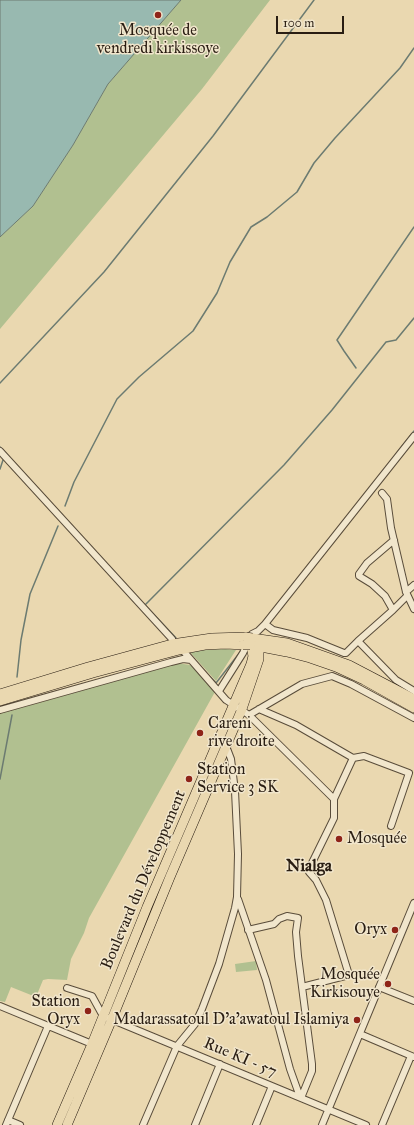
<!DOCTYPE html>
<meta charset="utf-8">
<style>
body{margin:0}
#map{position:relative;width:414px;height:1125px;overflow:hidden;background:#ead8b0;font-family:"IM FELL Great Primer",serif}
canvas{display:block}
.scale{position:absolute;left:276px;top:16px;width:68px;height:18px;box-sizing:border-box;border:2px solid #291d12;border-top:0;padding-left:5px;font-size:12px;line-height:14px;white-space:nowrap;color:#291d12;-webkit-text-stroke:3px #f1e6cc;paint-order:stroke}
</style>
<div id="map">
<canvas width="414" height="1125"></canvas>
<div class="scale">100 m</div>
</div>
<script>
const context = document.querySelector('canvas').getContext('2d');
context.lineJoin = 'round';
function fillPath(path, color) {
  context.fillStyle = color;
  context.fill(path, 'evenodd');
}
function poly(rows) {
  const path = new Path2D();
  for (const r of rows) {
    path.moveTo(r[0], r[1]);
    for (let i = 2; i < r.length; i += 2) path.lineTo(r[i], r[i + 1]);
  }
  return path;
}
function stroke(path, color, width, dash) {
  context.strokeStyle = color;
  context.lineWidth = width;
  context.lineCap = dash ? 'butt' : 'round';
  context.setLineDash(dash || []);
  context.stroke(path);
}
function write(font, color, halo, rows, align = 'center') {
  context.font = font + ' "IM FELL Great Primer",serif';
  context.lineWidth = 3;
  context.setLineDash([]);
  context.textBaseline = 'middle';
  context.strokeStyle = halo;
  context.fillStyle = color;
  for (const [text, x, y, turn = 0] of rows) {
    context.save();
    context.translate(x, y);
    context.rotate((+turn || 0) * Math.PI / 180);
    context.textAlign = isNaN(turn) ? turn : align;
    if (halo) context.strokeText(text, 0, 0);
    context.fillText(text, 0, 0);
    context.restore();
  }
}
const green = poly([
 [181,0,270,0,202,89,0,329,0,237,33,206,73,145,108,84],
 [225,649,236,650,216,681,189,651],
 [177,663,190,665,216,690,89,918,84,933,71,959,67,980,48,979,43,980,36,997,11,987,5,1002,0,1001,0,712,24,707],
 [256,961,257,970,236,972,235,964]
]);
const water = poly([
 [0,0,181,0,108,84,73,145,33,206,0,237,0,0]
]);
const stream = poly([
 [356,368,344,351,337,340,414,227],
 [0,383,104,272,213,136,314,0],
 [0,447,139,599],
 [396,454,414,431],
 [0,469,3,460],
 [65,506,74,482,117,399,139,377,193,331,217,293,230,262,251,227,267,217,297,192,314,163,335,138,400,68,414,48],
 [144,604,176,638],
 [145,605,284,465,332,410,386,342,396,340,414,318],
 [199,665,216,683,241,651],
 [17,677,21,640,30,594,58,526],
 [0,779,12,715]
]);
const minor = poly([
 [0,451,172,639],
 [382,493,387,499,391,528,406,592,414,609],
 [406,592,414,585],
 [407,596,393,610,358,641,396,680,414,691],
 [393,610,385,596,372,584,359,576,359,574,367,563,394,540],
 [265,624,273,630,307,638,344,653,346,653,358,641],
 [185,653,226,700,249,715,334,799],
 [219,691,243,653,252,634,258,631,265,624,414,436],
 [259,709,296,725,353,758,364,756,409,773,391,826],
 [0,710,171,662,183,659,191,660],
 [249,715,302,684,332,676,351,684,414,718],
 [238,899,266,980,290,1069,300,1097],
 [248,930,274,924,279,919,287,916,298,918,296,932,298,956,312,1064,312,1071,301,1098],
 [302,987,349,975,326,900,316,880,309,872,309,869,334,818,334,799,353,758],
 [379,987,414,1001],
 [67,988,92,996,103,1016,366,1125],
 [0,1006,92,1044],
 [360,1034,414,1057],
 [8,1120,20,1125],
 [6,1125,48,1026],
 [143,1125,177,1046,195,1024,202,1009,219,964,235,908,237,897,238,854,235,791,231,759,226,746],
 [195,1125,220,1064],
 [256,1125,272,1086],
 [322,1125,414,903],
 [382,1125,411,1056]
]);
const highway = poly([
 [252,638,287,643,349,665,414,699],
 [256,646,287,652,310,658,336,667,364,680,414,708],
 [0,694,88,667,172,644,212,638,246,637],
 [0,701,93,673,179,650,205,645,226,644,243,645],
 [57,1125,92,1044,147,907,251,664,253,656,251,646],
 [67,1125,112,1019,170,877,242,709,259,659,259,644,257,641,252,638]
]);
const highwayBridge = poly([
 [246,637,252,638],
 [243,645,250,645]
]);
const markers = [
 [158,15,4,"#8f2418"],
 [200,733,4,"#8f2418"],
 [189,779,4,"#8f2418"],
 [339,839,4,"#8f2418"],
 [395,930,4,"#8f2418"],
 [388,984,4,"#8f2418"],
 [88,1011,4,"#8f2418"],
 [357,1020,4,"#8f2418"]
];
const poiNames = [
 ["Mosquée de",158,31,"center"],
 ["vendredi kirkissoye",158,49,"center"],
 ["Careni",208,724,"left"],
 ["rive droite",208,742,"left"],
 ["Station",197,770,"left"],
 ["Service 3 SK",197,788,"left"],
 ["Mosquée",347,839,"left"],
 ["Oryx",387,930],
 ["Mosquée",380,975],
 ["Kirkisouye",380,993],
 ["Station",80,1002],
 ["Oryx",80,1020],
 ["Madarassatoul D'a'awatoul Islamiya",349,1020]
];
const streetNames = [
 ["Boulevard du Développement",144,880,-67],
 ["Rue KI - 57",240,1058,23]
];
const neighbourhoodNames = [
 ["Nialga",309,867]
];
fillPath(green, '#b1c090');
fillPath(water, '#98b9b0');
stroke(water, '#6c7b71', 1);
stroke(stream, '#6c7b71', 1.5);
stroke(minor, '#594c3a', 8);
stroke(highway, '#291d12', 10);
stroke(minor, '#f1e6cc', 6);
stroke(highway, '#ead8b0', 9);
stroke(highwayBridge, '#291d12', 10, []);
stroke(highwayBridge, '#ead8b0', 9);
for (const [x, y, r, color] of markers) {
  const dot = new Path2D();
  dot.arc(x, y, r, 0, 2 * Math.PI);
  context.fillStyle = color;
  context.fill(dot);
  stroke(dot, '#f1e6cc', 1.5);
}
write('16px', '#291d12', '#f1e6cc', poiNames, 'right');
write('16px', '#291d12', '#f1e6cc', streetNames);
write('bold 17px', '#291d12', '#f1e6cc', neighbourhoodNames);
</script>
